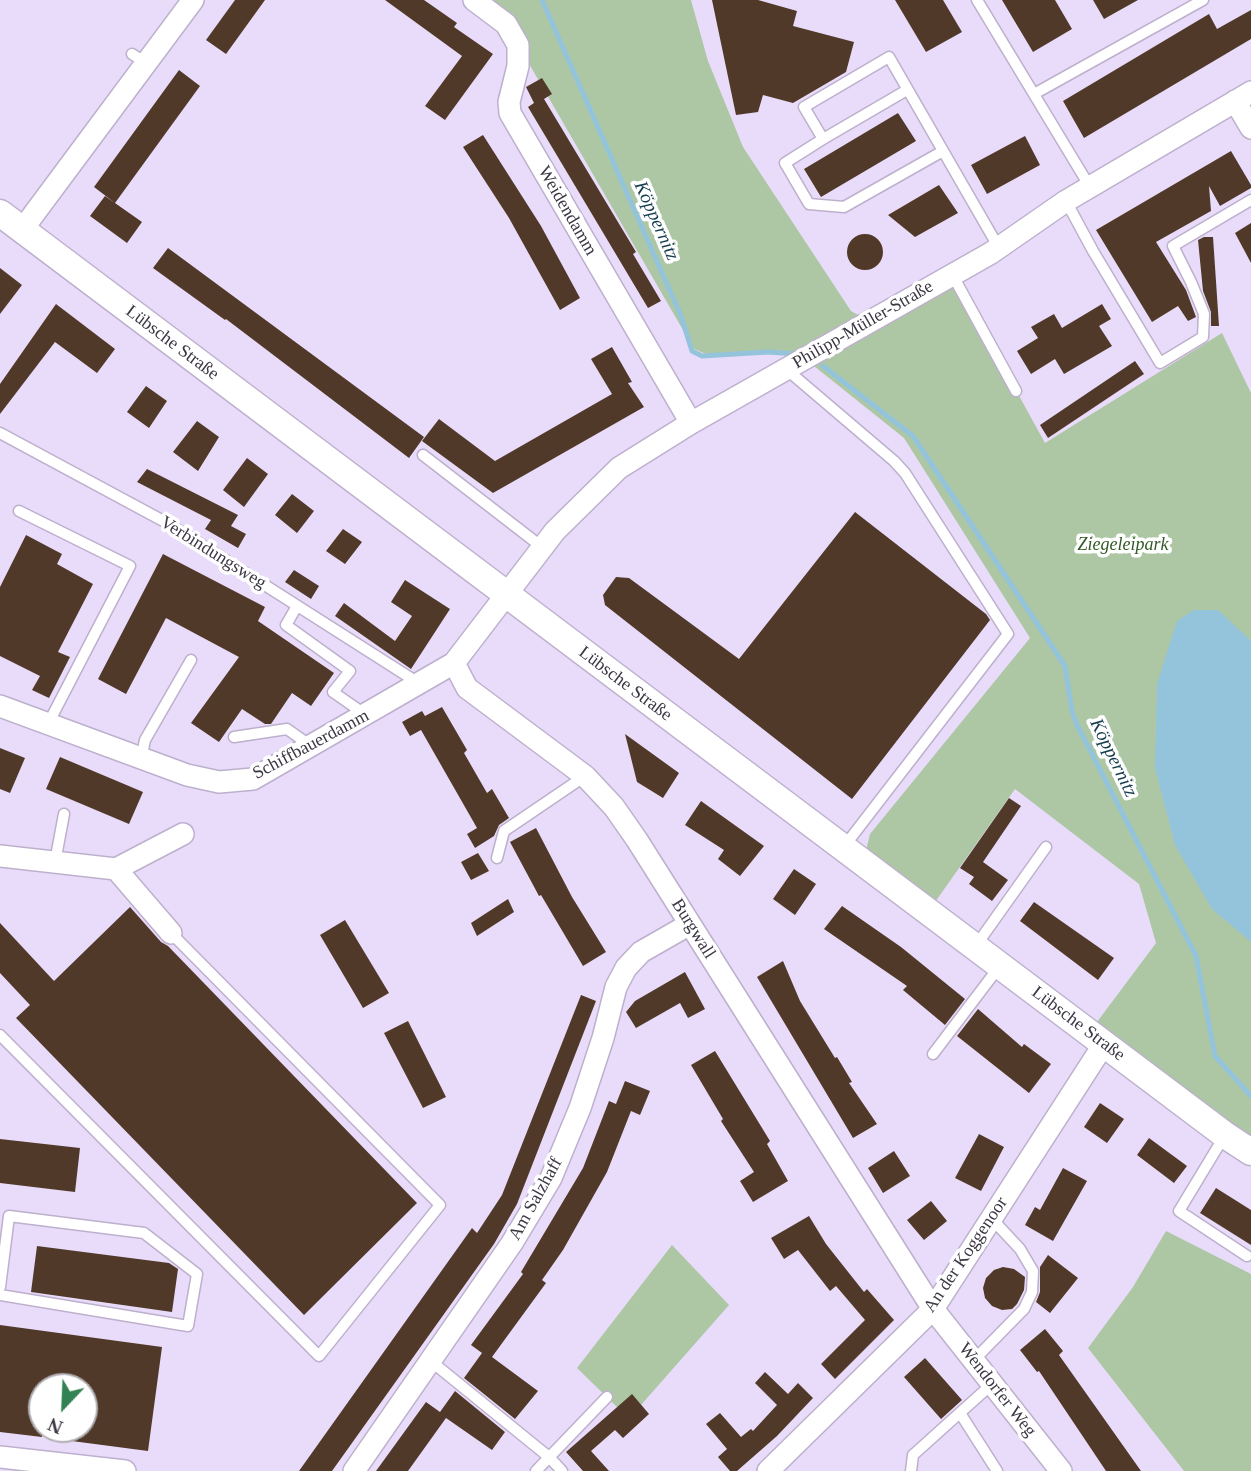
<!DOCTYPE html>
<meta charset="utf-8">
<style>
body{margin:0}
#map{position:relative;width:1251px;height:1471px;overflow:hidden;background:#e9dcfa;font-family:"Times New Roman",serif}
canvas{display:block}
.north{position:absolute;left:28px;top:1373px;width:70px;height:70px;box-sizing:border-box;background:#fff;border:2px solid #b1afb4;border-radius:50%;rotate:203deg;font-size:19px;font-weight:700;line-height:28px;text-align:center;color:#3c3743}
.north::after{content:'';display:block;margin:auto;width:24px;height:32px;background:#328253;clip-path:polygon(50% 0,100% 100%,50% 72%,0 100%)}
</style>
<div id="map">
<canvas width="1251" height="1471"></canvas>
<div class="north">N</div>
</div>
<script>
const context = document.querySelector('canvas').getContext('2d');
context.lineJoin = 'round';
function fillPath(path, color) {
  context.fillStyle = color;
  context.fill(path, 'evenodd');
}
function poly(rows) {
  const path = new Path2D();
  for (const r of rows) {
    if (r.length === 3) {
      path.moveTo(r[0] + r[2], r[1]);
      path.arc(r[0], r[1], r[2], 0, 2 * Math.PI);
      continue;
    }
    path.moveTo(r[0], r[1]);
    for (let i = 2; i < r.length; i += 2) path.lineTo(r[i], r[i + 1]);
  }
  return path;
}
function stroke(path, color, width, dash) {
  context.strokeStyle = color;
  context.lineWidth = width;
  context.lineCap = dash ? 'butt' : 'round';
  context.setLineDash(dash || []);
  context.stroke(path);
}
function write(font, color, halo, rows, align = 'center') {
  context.font = font + ' "Times New Roman",serif';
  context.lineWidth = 7;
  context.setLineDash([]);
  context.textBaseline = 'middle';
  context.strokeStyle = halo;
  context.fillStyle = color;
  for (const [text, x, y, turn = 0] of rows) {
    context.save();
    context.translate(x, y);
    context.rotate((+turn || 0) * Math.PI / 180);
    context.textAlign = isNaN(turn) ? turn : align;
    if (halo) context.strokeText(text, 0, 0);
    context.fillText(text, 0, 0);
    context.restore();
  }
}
const green = poly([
 [474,0,691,0,708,61,743,147,851,311,869,321,952,274,1045,443,1222,333,1251,393,1251,1138,1097,1022,1156,943,1139,884,1015,789,928,912,863,863,870,834,1030,638,904,438,804,358,776,350,706,354,694,349,506,24],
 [1166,1231,1251,1274,1251,1471,1184,1471,1088,1348,1133,1287],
 [672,1245,729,1305,641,1405,617,1407,577,1368]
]);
const water = poly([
 [1194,610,1218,610,1251,641,1251,942,1212,909,1175,845,1155,768,1157,684,1177,621]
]);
const stream = poly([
 [542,0,681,316,692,351,702,356,768,352,798,354],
 [823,366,913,436,1065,666,1072,711,1077,725,1196,956,1215,1056,1251,1096]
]);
const building = poly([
 [235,0,265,0,226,54,206,40],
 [385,0,424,0,457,23,454,27,493,54,445,120,425,106,462,56],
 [712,0,758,0,797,11,793,26,854,42,846,72,793,103,763,95,758,112,736,115],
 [895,0,943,0,962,32,926,52],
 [1002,0,1055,0,1072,29,1033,52],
 [1093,0,1138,0,1104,19],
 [1251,10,1251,39,1084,138,1063,101,1209,14,1217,29],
 [179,70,200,86,115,203,94,187],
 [542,78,552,94,544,99,636,252,633,254,661,301,648,308,528,107,534,103,526,87],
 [898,113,916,141,821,197,804,169],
 [483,135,541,226,580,298,560,310,509,218,463,147],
 [1025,136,1040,165,987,194,971,165],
 [1231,151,1251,185,1251,188,1220,206,1209,186,1211,211,1156,242,1186,290,1196,317,1188,321,1178,306,1152,322,1096,230],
 [939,185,958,213,915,237,888,215],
 [105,196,142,222,127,243,90,216],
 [1251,223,1251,263,1235,233],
 [865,252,18],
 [1204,237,1213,237,1219,326,1211,326,1211,312,1203,291,1198,240],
 [168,248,424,437,409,458,226,319,225,320,153,268],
 [0,268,22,285,0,314],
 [56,304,115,349,97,373,55,342,0,414,0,384],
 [1102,304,1111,319,1099,326,1112,346,1064,374,1055,359,1031,374,1017,351,1038,338,1031,327,1054,314,1062,328],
 [612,347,632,382,628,383,644,407,493,493,422,441,439,419,495,461,612,394,591,359],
 [1135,361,1144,374,1048,438,1040,425],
 [146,386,167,401,149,428,127,412],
 [197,421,219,437,198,471,173,452],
 [247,458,268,474,244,507,223,490],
 [147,469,238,515,231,526,246,534,238,548,205,529,211,520,137,482],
 [292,494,314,511,297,533,275,515],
 [855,512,986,614,990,620,852,799,605,605,603,595,616,577,629,578,739,659],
 [343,529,362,542,345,564,326,551],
 [26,535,62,554,57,564,93,584,58,652,70,657,49,698,32,690,40,676,0,656,0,587],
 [163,554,265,607,258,621,334,673,311,706,292,693,271,724,265,724,242,709,219,742,191,723,239,657,166,618,126,694,98,679],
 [294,570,319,586,311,599,285,582],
 [405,580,450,609,411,669,335,616,344,603,395,641,412,616,391,602],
 [442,707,467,750,464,753,487,793,492,789,509,818,499,825,494,836,475,848,467,834,477,828,421,730,410,736,402,722,422,711,425,716],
 [625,734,679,773,663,798,637,782],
 [0,748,25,758,10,793,0,789],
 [60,757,143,792,129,824,46,789],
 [1009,798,1021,806,983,862,1008,880,992,901,969,884,974,877,960,868],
 [701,801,764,846,740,876,718,859,724,850,685,825],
 [536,828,572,897,606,952,583,966,541,895,539,896,510,842],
 [478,853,489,871,471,880,461,862],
 [794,869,816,884,795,915,773,899],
 [508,899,514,912,477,936,471,923],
 [1034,902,1114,958,1098,980,1020,921],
 [842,906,901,947,965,999,945,1025,903,990,907,986,824,929],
 [130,907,161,942,168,946,417,1203,304,1315,16,1018,30,1005,0,973,0,923,54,981],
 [345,920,389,993,363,1008,320,935],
 [783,961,800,1001,835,1058,837,1057,852,1082,849,1083,877,1124,853,1138,757,977],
 [685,972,705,1009,688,1018,680,1003,636,1028,626,1012,635,1001],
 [581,995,596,1001,517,1204,494,1244,332,1471,299,1471,472,1228,477,1233,502,1195],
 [978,1009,1022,1047,1024,1044,1051,1064,1029,1093,957,1036],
 [408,1021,446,1097,423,1108,384,1033],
 [715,1051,770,1141,767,1144,788,1181,753,1202,740,1181,754,1172,721,1121,723,1119,691,1065],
 [625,1081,650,1091,640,1115,631,1111,607,1172,563,1250,542,1280,546,1283,492,1357,538,1391,515,1419,464,1378,482,1353,471,1345,523,1274,521,1272,583,1168,609,1101,616,1104],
 [1100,1103,1124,1119,1107,1143,1084,1127],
 [979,1134,1004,1147,981,1191,955,1178],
 [1149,1138,1187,1166,1174,1183,1137,1155],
 [0,1139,80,1148,75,1192,0,1183],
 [894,1151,910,1176,883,1193,868,1168],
 [1063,1168,1087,1181,1053,1241,1025,1225,1035,1207,1040,1210],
 [1216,1188,1251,1210,1251,1245,1200,1213],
 [931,1201,947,1221,924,1240,907,1220],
 [809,1216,826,1244,864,1292,867,1289,894,1320,835,1379,821,1364,865,1320,836,1286,830,1291,798,1250,784,1259,771,1238],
 [37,1246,169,1263,178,1269,172,1312,31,1292],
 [1048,1255,1078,1278,1050,1313,1036,1302,1040,1292,1040,1267],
 [1003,1267,1014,1269,1025,1277,1024,1290,1017,1304,1012,1309,1002,1310,992,1306,985,1298,983,1288,986,1278,994,1270],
 [0,1325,162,1347,148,1451,49,1438,50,1429,84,1429,84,1387,42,1387,42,1437,0,1432],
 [1045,1329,1063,1351,1059,1355,1141,1471,1106,1471,1039,1371,1037,1372,1020,1350],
 [925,1358,962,1400,941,1419,904,1377],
 [765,1372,788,1394,798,1383,813,1398,777,1436,737,1471,730,1471,718,1457,727,1449,706,1424,720,1413,741,1437,751,1429,753,1431,777,1405,755,1383],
 [455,1391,505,1432,492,1450,446,1418,408,1471,376,1471,426,1402,440,1412],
 [632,1394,649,1414,623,1438,615,1430,591,1451,609,1471,583,1471,566,1452]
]);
const service = poly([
 [977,0,1090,187],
 [132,54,146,63],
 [907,90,823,139,804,107,889,57,999,248],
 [1034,94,1203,0],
 [823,139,785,163,809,204,844,207,943,151],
 [1066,201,1093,251,1160,363,1203,337,1204,314,1191,282,1173,246,1251,200],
 [952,274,1016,391],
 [786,369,894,461,905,473,1008,634,843,848],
 [0,433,169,524,420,684],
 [423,455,542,547],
 [19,511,130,566,48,724],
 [297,606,286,625,350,671,333,692,366,715],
 [234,737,287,729,311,746],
 [141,759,145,740,191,660],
 [497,858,504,831,585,776],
 [55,862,64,814],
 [975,947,1046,847],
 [0,1035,319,1356,440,1205,171,933],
 [933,1054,999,967],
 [1225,1135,1179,1211,1247,1256],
 [0,1287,9,1216,144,1233,197,1274,188,1326,0,1295],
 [973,1361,1024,1309,1032,1292,1033,1271,1020,1249,992,1219],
 [432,1362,549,1457,562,1471],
 [960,1413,997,1471],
 [536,1471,607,1397],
 [911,1471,913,1455,992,1384]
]);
const minor = poly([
 [474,0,506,24,518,45,518,66,509,102,510,113,691,423],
 [1235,101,1251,128],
 [22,230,193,0],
 [454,663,467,688,585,776,614,807,637,840,933,1309,1061,1471],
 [0,706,187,775,219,782,253,779,454,663,555,531,619,468,691,423,991,253,1066,201,1251,92],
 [0,856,116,869,183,834],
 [116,869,171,933],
 [0,1457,125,1471],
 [354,1471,512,1243,551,1178,580,1108,603,1038,616,987,626,968,641,952,690,924],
 [768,1471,933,1309,1104,1044]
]);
const tertiary = poly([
 [0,213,1225,1135,1251,1152]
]);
const streetNames = [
 ["Weidendamm",567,211,60],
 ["Philipp-Müller-Straße",863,325,-30],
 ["Lübsche Straße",172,343,37],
 ["Verbindungsweg",213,553,32],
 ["Lübsche Straße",625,684,37],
 ["Schiffbauerdamm",311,745,-28],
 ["Burgwall",693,929,58],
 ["Lübsche Straße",1078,1024,37],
 ["Am Salzhaff",536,1199,-61],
 ["An der Koggenoor",966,1255,-56],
 ["Wendorfer Weg",997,1390,52]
];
const parkNames = [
 ["Ziegeleipark",1123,545]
];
const waterNames = [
 ["Köppernitz",656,221,66],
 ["Köppernitz",1113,758,64]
];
fillPath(green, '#adc7a5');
fillPath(water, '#94c4dc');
stroke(stream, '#94c4dc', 5);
fillPath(building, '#513929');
stroke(service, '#bdb0cd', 13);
stroke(minor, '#bdb0cd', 24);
stroke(tertiary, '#bdb0cd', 29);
stroke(service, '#fff', 10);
stroke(minor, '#fff', 21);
stroke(tertiary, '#fff', 26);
write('18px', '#3c3743', '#fff', streetNames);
write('italic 18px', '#345a27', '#fff', parkNames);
write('italic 19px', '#153d4f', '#fff', waterNames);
</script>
